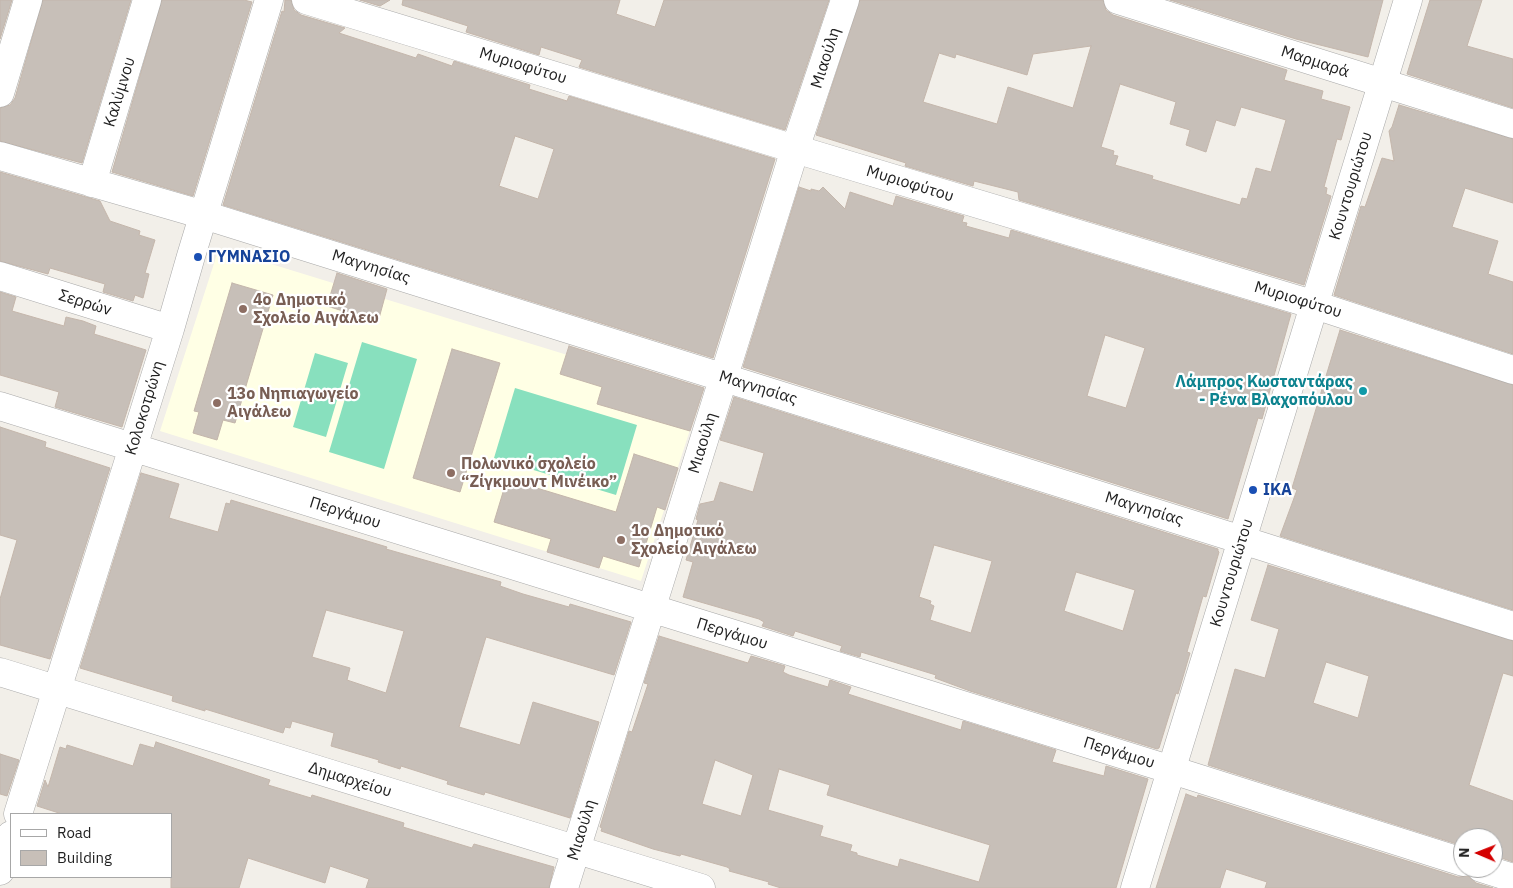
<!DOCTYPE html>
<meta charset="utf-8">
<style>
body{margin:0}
#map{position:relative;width:1513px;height:888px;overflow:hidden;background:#f2efe9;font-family:"IBM Plex Sans",sans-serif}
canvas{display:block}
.legend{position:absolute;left:10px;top:813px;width:162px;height:65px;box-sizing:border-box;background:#fff;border:1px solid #a7a7a7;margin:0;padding:6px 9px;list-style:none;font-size:15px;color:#222}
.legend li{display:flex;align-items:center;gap:10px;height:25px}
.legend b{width:25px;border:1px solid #a7a7a7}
.north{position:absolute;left:1453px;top:828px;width:50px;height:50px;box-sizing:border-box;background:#fff;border:1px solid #a7a7a7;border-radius:50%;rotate:271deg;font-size:14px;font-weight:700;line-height:20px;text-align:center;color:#222}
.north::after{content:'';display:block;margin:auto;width:18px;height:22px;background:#d40000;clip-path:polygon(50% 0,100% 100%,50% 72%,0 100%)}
</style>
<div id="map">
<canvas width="1513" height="888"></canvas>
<ul class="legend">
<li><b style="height:6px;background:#fff"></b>Road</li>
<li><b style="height:14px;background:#c7bfb8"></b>Building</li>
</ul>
<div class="north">N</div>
</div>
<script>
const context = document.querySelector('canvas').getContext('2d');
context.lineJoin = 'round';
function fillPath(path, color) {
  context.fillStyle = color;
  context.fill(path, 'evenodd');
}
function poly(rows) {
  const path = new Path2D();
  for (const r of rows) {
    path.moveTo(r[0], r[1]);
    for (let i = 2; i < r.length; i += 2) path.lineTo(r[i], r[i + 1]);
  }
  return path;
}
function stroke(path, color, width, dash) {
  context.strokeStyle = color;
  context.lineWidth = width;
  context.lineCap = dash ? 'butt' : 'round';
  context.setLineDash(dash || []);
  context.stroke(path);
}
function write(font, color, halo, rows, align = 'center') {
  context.font = font + ' "IBM Plex Sans",sans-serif';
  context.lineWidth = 4.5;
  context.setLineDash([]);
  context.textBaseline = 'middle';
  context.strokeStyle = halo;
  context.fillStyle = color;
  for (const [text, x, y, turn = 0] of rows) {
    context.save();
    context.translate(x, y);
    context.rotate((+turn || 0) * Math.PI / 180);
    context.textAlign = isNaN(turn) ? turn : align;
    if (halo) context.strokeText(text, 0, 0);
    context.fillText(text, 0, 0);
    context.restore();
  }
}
const education = poly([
 [219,248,701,396,641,581,160,431]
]);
const pitch = poly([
 [362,342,417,359,384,469,329,452],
 [315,353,348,363,326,437,293,427],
 [515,388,637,425,616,495,494,458]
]);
const building = poly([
 [0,0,12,0,0,39,0,0],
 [43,0,131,0,82,163,0,141,0,108,10,105,15,98,43,0],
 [162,0,244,0,252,2,193,196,112,172,162,0],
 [285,0,291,0,294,10,301,15,345,28,339,33,416,58,418,54,452,66,454,61,530,85,529,89,567,101,569,96,775,159,713,358,223,205,282,11,284,12,285,0],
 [515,136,554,149,538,199,499,186,515,136],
 [360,0,390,0,380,6,360,0],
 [403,0,620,0,616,14,655,27,664,0,829,0,785,130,579,67,582,60,541,47,539,55,466,32,468,26,402,5,403,0],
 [860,0,1103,0,1106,10,1113,15,1287,70,1284,80,1323,91,1321,99,1350,107,1341,140,1337,139,1324,187,1327,188,1326,194,1331,196,1304,285,1019,200,1018,192,974,181,973,186,905,166,906,163,816,135,860,0],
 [1091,46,1073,108,1008,87,997,124,923,102,939,53,955,58,956,54,1027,75,1033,54,1091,46],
 [1120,84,1176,102,1170,124,1190,130,1186,145,1206,152,1216,120,1235,126,1241,107,1286,120,1271,172,1256,168,1247,199,1242,198,1240,205,1152,179,1153,176,1115,165,1118,156,1113,155,1114,151,1101,147,1120,84],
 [1170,0,1383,0,1368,57,1296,39,1170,0],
 [1430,0,1482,0,1467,46,1513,59,1513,108,1407,74,1430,0],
 [1399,105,1513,139,1513,203,1465,188,1452,227,1498,241,1488,274,1513,282,1513,354,1334,295,1361,206,1365,207,1382,158,1394,161,1389,131,1392,127,1399,105],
 [0,172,100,201,110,221,140,231,139,235,155,240,145,273,149,274,143,298,135,295,133,301,103,292,105,284,50,268,48,274,0,261,0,172],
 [799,187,811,191,811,189,819,191,823,187,845,209,850,192,893,206,896,196,964,216,962,222,967,223,966,226,1009,238,1011,230,1291,314,1262,419,1258,418,1228,519,743,367,799,187],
 [1105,335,1145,348,1126,408,1087,396,1105,335],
 [337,273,387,289,378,322,327,306,337,273],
 [232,283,273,295,235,423,223,420,217,440,193,433,199,412,194,411,232,283],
 [0,292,16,297,12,311,64,326,66,317,83,321,96,326,94,334,146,350,122,427,55,407,59,392,0,375,0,292],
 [1340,330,1513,385,1513,610,1280,536,1297,490,1292,488,1340,330],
 [569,346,704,388,690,431,597,404,602,387,560,374,569,346],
 [452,349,500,363,460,492,413,478,452,349],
 [734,397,1218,549,1218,551,1219,552,1206,597,1203,596,1187,652,1190,653,1178,694,1176,693,1159,748,1157,749,970,691,935,678,936,675,861,652,860,657,840,651,842,646,795,631,793,636,762,626,764,622,759,619,683,597,693,562,686,560,698,520,696,519,700,504,714,501,720,482,753,492,764,453,720,440,734,397],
 [934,545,992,561,971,633,930,620,934,606,930,604,931,601,919,597,934,545],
 [1076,572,1135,590,1123,631,1064,611,1076,572],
 [0,427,46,442,45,447,110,468,50,659,0,645,0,599,17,540,0,535,0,427],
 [634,454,678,468,665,510,657,507,639,567,603,556,599,568,547,552,551,539,494,522,507,479,616,512,634,454],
 [141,473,179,484,169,518,218,532,226,503,230,504,231,500,387,547,386,549,501,582,500,586,523,594,569,607,570,604,631,622,614,675,486,637,459,727,520,745,533,702,599,722,570,818,485,792,484,795,447,784,448,781,401,766,400,769,378,762,379,760,331,746,334,733,292,721,290,728,285,727,283,733,205,709,205,711,172,701,173,696,80,668,141,473],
 [326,610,404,631,386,693,347,680,350,668,312,657,326,610],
 [1268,565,1513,641,1513,676,1503,673,1469,785,1513,801,1513,862,1493,855,1493,838,1463,838,1463,846,1208,765,1235,669,1265,678,1279,629,1251,620,1268,565],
 [1326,662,1369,676,1358,718,1313,703,1326,662],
 [659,636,748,663,751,656,785,666,783,672,789,675,828,687,830,680,851,687,848,694,961,730,963,721,1056,750,1052,762,1104,776,1106,766,1148,779,1116,888,781,888,768,884,769,882,729,871,730,869,727,867,681,854,680,856,653,849,601,831,602,828,600,827,629,731,632,732,648,684,644,683,659,636],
 [715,760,753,775,741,816,702,804,715,760],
 [779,769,830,785,827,795,990,845,979,882,900,859,898,867,857,855,857,853,850,851,852,845,820,836,823,826,768,810,779,769],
 [156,742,270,780,268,785,311,798,312,795,404,823,403,827,472,848,474,844,554,867,549,888,366,888,369,879,330,866,325,883,248,858,239,888,171,888,171,814,62,814,37,806,45,780,48,787,60,747,66,749,67,745,133,766,140,744,154,748,156,742],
 [0,754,19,760,7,796,0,794,0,754],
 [1186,794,1197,798,1198,795,1458,877,1468,876,1476,883,1493,888,1265,888,1267,882,1226,869,1220,888,1156,888,1186,794]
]);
const minor = poly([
 [306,0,795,149,1315,305,1513,370],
 [1118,0,1513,124],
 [0,93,28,0],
 [0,156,204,215,1242,540,1513,626],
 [92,183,147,0],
 [0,276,170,329],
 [0,406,1172,770,1463,862],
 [0,672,701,888],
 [18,814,170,329,191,256,269,0],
 [1481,868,1513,878],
 [0,871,11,835],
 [564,888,795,149,845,0],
 [1135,888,1408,0]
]);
const markers = [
 [198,257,5,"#1a4fb4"],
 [243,309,5,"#8d6e63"],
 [1363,391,5,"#0f9aa8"],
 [217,403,5,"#8d6e63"],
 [451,473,5,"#8d6e63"],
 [1253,490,5,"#1a4fb4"],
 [621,540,5,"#8d6e63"]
];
const streetNames = [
 ["Μιαούλη",826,58,-72],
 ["Μαρμαρά",1315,62,18],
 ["Μυριοφύτου",523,66,17],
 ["Καλύμνου",120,92,-73],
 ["Μυριοφύτου",910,184,17],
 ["Κουντουριώτου",1351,186,-73],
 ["Μαγνησίας",371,267,17],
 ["Μυριοφύτου",1298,300,17],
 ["Σερρών",85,303,17],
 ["Μαγνησίας",758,388,17],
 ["Κολοκοτρώνη",145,408,-73],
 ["Μιαούλη",703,443,-73],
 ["Μαγνησίας",1144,509,17],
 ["Περγάμου",345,513,17],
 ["Κουντουριώτου",1232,573,-73],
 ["Περγάμου",732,634,17],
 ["Περγάμου",1119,753,17],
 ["Δημαρχείου",350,780,17],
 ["Μιαούλη",582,830,-73]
];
const transitNames = [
 ["ΓΥΜΝΑΣΙΟ",208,257],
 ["ΙΚΑ",1263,490]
];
const educationNames = [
 ["4ο Δημοτικό",253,300],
 ["Σχολείο Αιγάλεω",253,318],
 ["13ο Νηπιαγωγείο",227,394],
 ["Αιγάλεω",227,412],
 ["Πολωνικό σχολείο",461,464],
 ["“Ζίγκμουντ Μινέικο”",461,482],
 ["1ο Δημοτικό",631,531],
 ["Σχολείο Αιγάλεω",631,549]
];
const cultureNames = [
 ["Λάμπρος Κωσταντάρας",1353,382],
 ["- Ρένα Βλαχοπόυλου",1353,400]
];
fillPath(education, '#ffffe5');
fillPath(pitch, '#88e0be');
fillPath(building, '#c7bfb8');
stroke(building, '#c4b6ab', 1);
stroke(minor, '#a9a9a9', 29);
stroke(minor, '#fff', 28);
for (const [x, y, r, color] of markers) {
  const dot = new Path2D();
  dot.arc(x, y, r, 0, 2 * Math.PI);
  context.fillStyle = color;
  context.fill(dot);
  stroke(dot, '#fff', 2);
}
write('16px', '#222', '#fff', streetNames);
write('bold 16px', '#164399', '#fff', transitNames, 'left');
write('bold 16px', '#785e54', '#fff', educationNames, 'left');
write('bold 16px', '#0d838f', '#fff', cultureNames, 'right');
</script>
